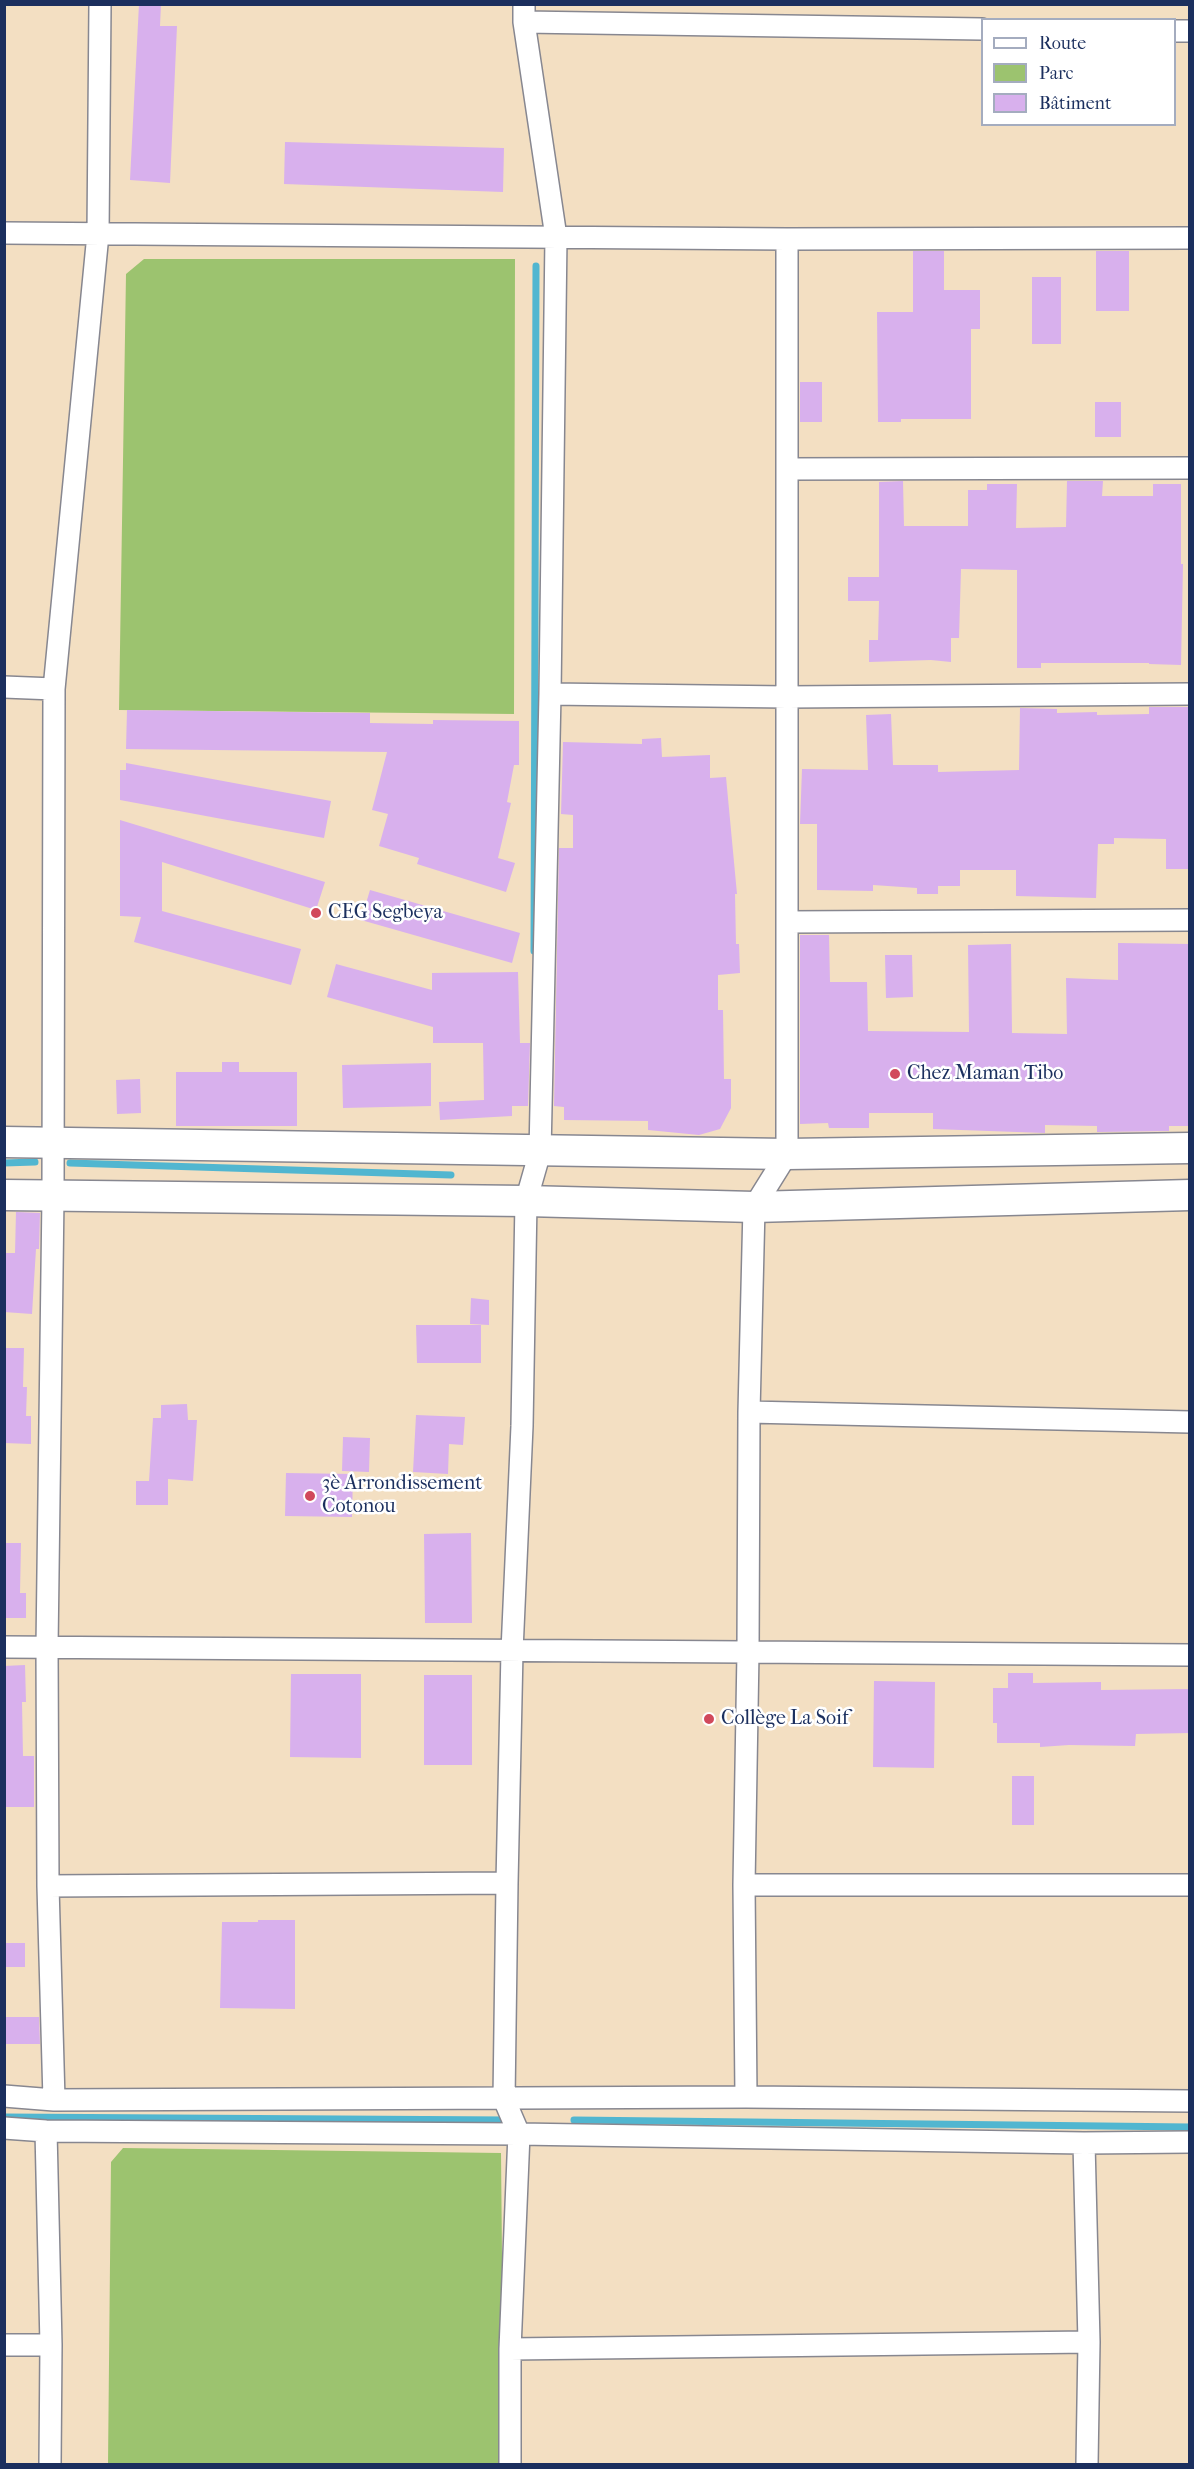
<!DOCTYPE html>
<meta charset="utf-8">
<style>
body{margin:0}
#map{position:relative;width:1194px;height:2469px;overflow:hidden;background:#f3dfc2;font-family:"IM FELL French Canon",serif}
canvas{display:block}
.frame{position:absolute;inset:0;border:6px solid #1b2f5e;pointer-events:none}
.legend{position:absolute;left:981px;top:18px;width:195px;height:108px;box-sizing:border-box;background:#fff;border:2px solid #a4acbf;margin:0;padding:8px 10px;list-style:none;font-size:18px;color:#1b2f5e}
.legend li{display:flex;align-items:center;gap:12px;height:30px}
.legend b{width:30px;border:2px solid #a4acbf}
</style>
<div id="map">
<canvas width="1194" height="2469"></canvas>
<div class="frame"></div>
<ul class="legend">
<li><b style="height:8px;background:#fff"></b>Route</li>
<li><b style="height:16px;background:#9cc36f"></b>Parc</li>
<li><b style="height:16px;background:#d8b0ed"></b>Bâtiment</li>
</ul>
</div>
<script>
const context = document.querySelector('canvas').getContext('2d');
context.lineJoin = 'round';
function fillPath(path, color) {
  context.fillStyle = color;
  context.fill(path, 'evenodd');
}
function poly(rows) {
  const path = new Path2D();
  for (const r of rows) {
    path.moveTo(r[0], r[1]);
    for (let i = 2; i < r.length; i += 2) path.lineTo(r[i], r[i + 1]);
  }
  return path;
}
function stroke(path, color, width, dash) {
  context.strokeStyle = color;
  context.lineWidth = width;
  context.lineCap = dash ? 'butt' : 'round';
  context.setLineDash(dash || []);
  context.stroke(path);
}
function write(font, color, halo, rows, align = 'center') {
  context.font = font + ' "IM FELL French Canon",serif';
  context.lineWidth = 5;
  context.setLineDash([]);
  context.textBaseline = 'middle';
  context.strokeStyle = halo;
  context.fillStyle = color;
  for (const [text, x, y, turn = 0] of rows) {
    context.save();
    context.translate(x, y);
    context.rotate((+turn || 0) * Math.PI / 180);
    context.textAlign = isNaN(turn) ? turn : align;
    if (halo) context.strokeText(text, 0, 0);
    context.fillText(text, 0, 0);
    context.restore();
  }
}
const green = poly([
 [144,259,515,259,514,714,119,710,126,274],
 [123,2148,501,2153,504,2464,108,2464,111,2162]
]);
const stream = poly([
 [534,951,536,266],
 [4,1163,35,1162],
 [70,1163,451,1175],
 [4,2117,508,2120],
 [574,2120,1190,2127]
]);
const building = poly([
 [139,4,161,4,160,26,177,26,170,183,130,180],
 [285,142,504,148,503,192,284,184],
 [913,251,944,251,944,290,980,290,980,329,971,329,971,419,901,419,901,422,878,422,877,312,913,312],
 [1096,251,1129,251,1129,311,1096,311],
 [1032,277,1061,277,1061,344,1032,344],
 [800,382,822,382,822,422,800,422],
 [1095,402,1121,402,1121,437,1095,437],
 [903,481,904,526,968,526,968,490,987,490,987,484,1017,484,1016,528,1066,527,1067,481,1103,481,1102,496,1153,496,1153,484,1181,484,1181,564,1183,564,1181,665,1149,664,1149,663,1041,663,1041,668,1017,668,1017,570,961,569,959,638,951,638,951,662,931,660,869,662,869,640,878,640,879,601,848,601,848,577,879,577,879,482],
 [1149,707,1190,707,1190,869,1166,869,1166,839,1114,838,1114,844,1098,844,1096,898,1016,896,1016,870,960,870,960,886,938,886,938,894,917,894,917,888,873,885,873,891,817,890,817,824,800,824,802,769,868,770,866,715,891,714,893,765,938,765,938,772,1019,770,1020,708,1057,709,1057,713,1097,712,1097,715,1149,714],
 [127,710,370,713,370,723,433,724,433,720,519,721,519,765,514,765,507,802,511,803,498,858,515,863,506,892,417,864,419,858,379,846,388,814,372,810,387,752,126,749],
 [661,738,662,757,710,755,710,778,726,777,737,894,735,894,736,944,739,944,740,973,718,975,718,1010,723,1010,724,1079,731,1079,731,1108,720,1129,699,1135,648,1130,648,1121,564,1120,564,1107,554,1106,559,848,573,848,573,815,561,814,563,742,642,744,642,739],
 [126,763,331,801,324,838,120,800,120,770,126,770],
 [120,820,325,882,316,910,162,862,162,911,301,949,291,985,134,942,141,917,120,916],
 [370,890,520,933,512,963,361,920],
 [800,935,829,935,830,982,867,982,868,1031,969,1032,968,945,1011,944,1012,1033,1067,1034,1066,978,1118,980,1118,943,1190,944,1190,1126,1169,1126,1169,1131,1097,1132,1097,1126,1045,1125,1045,1133,933,1129,933,1113,869,1113,869,1128,829,1128,828,1123,800,1124],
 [885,955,912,955,913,997,886,998],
 [336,964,432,990,432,973,518,972,520,1043,530,1043,528,1106,512,1106,512,1116,440,1120,439,1102,484,1100,483,1043,433,1043,433,1027,327,997],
 [222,1062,239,1062,239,1072,297,1072,297,1126,176,1126,176,1072,222,1072],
 [431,1063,431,1106,343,1108,342,1065],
 [140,1079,141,1113,117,1114,116,1080],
 [16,1212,40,1213,39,1249,36,1249,32,1314,4,1312,4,1253,15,1253],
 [471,1298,489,1300,489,1325,470,1324],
 [416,1325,481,1325,481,1363,417,1363],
 [4,1348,24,1348,23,1387,27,1387,26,1416,31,1416,31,1444,4,1443],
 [187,1404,188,1420,197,1420,193,1481,168,1479,168,1505,136,1505,136,1481,149,1481,153,1418,161,1418,161,1405],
 [416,1415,465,1417,463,1445,449,1444,448,1474,413,1472],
 [343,1437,370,1438,369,1472,342,1471],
 [286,1473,353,1474,352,1517,285,1516],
 [471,1533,472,1623,425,1623,424,1534],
 [4,1543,21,1543,20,1593,26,1593,26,1618,4,1618],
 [25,1665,26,1702,22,1702,23,1756,34,1756,34,1807,4,1807,4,1666],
 [1008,1673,1033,1673,1033,1683,1101,1682,1101,1690,1190,1689,1190,1733,1136,1734,1135,1746,1069,1745,1040,1747,1040,1743,997,1743,997,1723,993,1723,993,1688,1008,1688],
 [291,1674,361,1674,361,1758,290,1757],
 [424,1675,472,1675,472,1765,424,1765],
 [874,1681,935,1682,934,1768,873,1767],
 [1012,1776,1034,1776,1034,1825,1012,1825],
 [258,1920,295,1920,295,2009,220,2008,222,1922,258,1922],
 [4,1943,25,1943,25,1967,4,1967],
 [4,2017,39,2017,40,2044,4,2044]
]);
const street = poly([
 [524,22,982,29],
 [1174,31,1190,31],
 [4,233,787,239,1190,238],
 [787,469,1190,468],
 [4,687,54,689],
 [550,694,787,697,1190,694],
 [787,922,1190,920],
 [749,1412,1190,1422],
 [4,1647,1190,1655],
 [744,1885,1190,1885],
 [48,1886,507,1883],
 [4,2096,54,2100,746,2097,1190,2101],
 [746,2097,744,1885,748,1652,749,1412,754,1207,787,1154,787,239],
 [54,2100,48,1886,47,1647,53,1196,54,689,98,234,100,4],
 [4,2128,46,2131,519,2134,1084,2143,1190,2142],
 [46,2131,51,2345,50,2464],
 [1084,2143,1089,2342,1087,2464],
 [4,2345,51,2345],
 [510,2349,1089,2342],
 [510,2464,510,2349,519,2134,504,2099,507,1883,512,1651,522,1426,526,1201,540,1152,550,694,556,237,524,22,524,4]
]);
const secondary = poly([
 [4,1142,787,1154,1190,1148],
 [4,1195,526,1201,754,1207,1190,1195]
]);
const markers = [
 [316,913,6,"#d1495b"],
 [895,1074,6,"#d1495b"],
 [310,1496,6,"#d1495b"],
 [709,1719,6,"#d1495b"]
];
const poiNames = [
 ["CEG Segbeya",328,913],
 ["Chez Maman Tibo",907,1074],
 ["3è Arrondissement",322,1484],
 ["Cotonou",322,1507],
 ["Collège La Soif",721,1719]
];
fillPath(green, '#9cc36f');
stroke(stream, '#51b6d0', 7);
fillPath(building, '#d8b0ed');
stroke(street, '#878790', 24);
stroke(secondary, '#878790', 33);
stroke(street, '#fff', 21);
stroke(secondary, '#fff', 30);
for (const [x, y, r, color] of markers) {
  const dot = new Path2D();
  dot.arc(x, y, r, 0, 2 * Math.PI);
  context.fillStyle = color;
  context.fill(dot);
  stroke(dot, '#fff', 2);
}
write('20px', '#1b2f5e', '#fff', poiNames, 'left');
</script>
